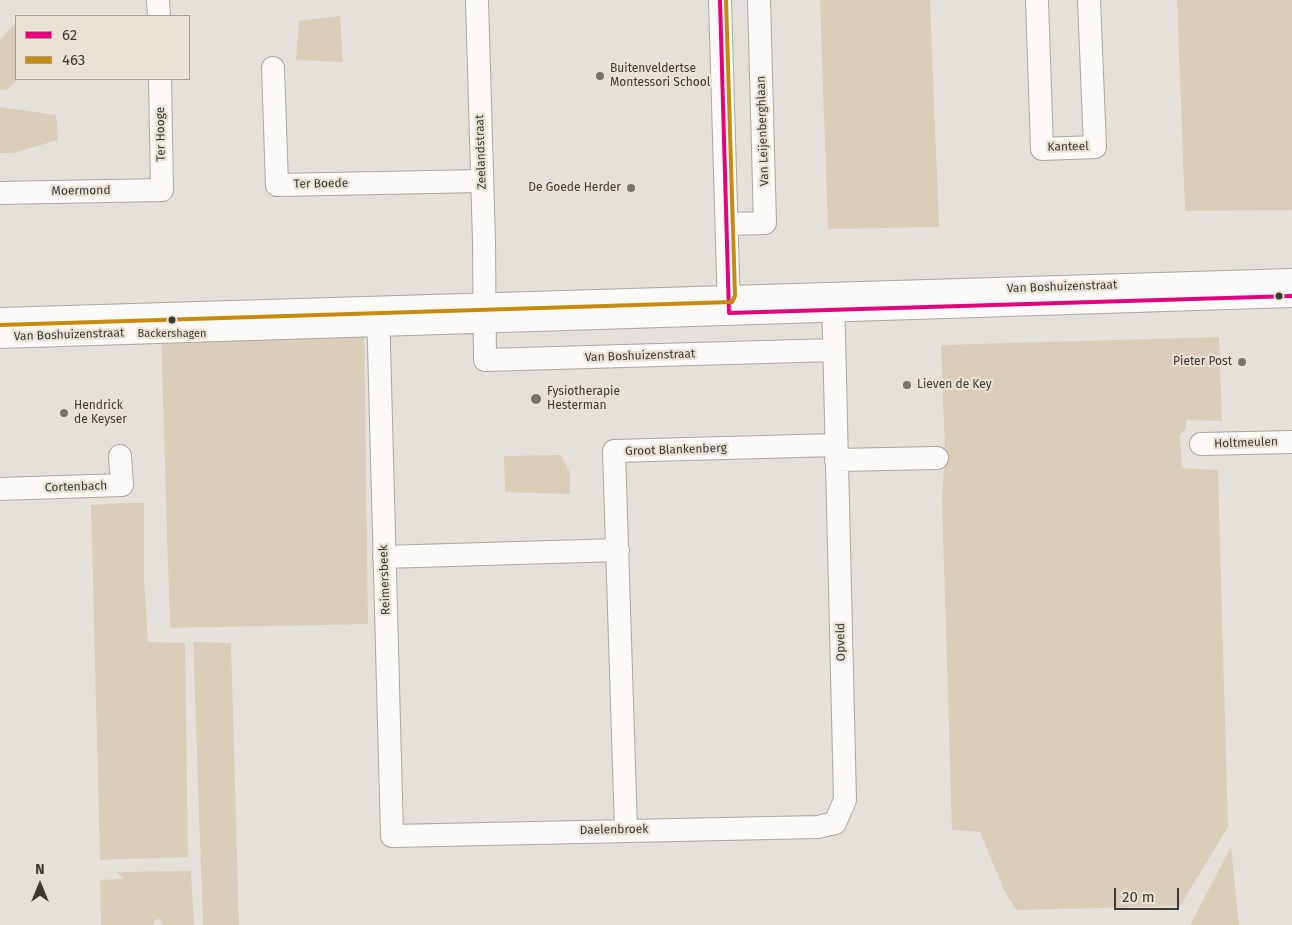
<!DOCTYPE html>
<style>
body{margin:0}
#map{position:relative;width:1292px;height:925px;overflow:hidden;background:#e4e1da;font-family:"Fira Sans",sans-serif}
canvas{display:block}
.legend{position:absolute;left:15px;top:15px;width:175px;height:65px;box-sizing:border-box;background:#e9e2d5;border:1px solid #a39e95;margin:0;padding:6px 9px;list-style:none;font-size:15px;color:#3b3934}
.legend li{display:flex;align-items:center;gap:10px;height:25px}
.legend b{width:25px;border:1px solid #a39e95}
.north{position:absolute;left:15px;top:860px;width:50px;height:50px;-webkit-text-stroke:4px #e9e2d5;paint-order:stroke;rotate:0deg;font-size:14px;font-weight:700;line-height:20px;text-align:center;color:#3b3934}
.north::after{content:'';display:block;margin:auto;width:18px;height:22px;background:#3b3934;clip-path:polygon(50% 0,100% 100%,50% 72%,0 100%)}
.scale{position:absolute;left:1114px;top:888px;width:65px;height:22px;box-sizing:border-box;border:2px solid #3b3934;border-top:0;padding-left:6px;font-size:15px;line-height:18px;white-space:nowrap;color:#3b3934;-webkit-text-stroke:4px #e9e2d5;paint-order:stroke}
</style>
<div id="map">
<canvas width="1292" height="925"></canvas>
<ul class="legend">
<li><b style="height:6px;background:#e5007d"></b>62</li>
<li><b style="height:6px;background:#c88b0d"></b>463</li>
</ul>
<div class="north">N</div>
<div class="scale">20 m</div>
</div>
<script>
const context = document.querySelector('canvas').getContext('2d');
context.lineJoin = 'round';
function fillPath(path, color) {
  context.fillStyle = color;
  context.fill(path, 'evenodd');
}
function poly(rows) {
  const path = new Path2D();
  for (const r of rows) {
    path.moveTo(r[0], r[1]);
    for (let i = 2; i < r.length; i += 2) path.lineTo(r[i], r[i + 1]);
  }
  return path;
}
function stroke(path, color, width, dash) {
  context.strokeStyle = color;
  context.lineWidth = width;
  context.lineCap = dash ? 'butt' : 'round';
  context.setLineDash(dash || []);
  context.stroke(path);
}
function write(font, color, halo, rows, align = 'center') {
  context.font = font + ' "Fira Sans",sans-serif';
  context.lineWidth = 4.5;
  context.setLineDash([]);
  context.textBaseline = 'middle';
  context.strokeStyle = halo;
  context.fillStyle = color;
  for (const [text, x, y, turn = 0] of rows) {
    context.save();
    context.translate(x, y);
    context.rotate((+turn || 0) * Math.PI / 180);
    context.textAlign = isNaN(turn) ? turn : align;
    if (halo) context.strokeText(text, 0, 0);
    context.fillText(text, 0, 0);
    context.restore();
  }
}
const green = poly([
 [820,0,930,0,939,227,828,229],
 [1177,0,1292,0,1292,210,1185,211],
 [340,16,343,62,296,60,299,21],
 [16,22,16,79,18,79,7,90,0,89,0,40],
 [0,107,56,115,58,140,13,153,0,153],
 [361,333,364,337,365,383,368,624,170,628,161,337],
 [1219,337,1222,421,1186,420,1186,428,1180,435,1182,468,1218,470,1228,827,1180,906,1016,910,1004,890,980,832,952,830,942,501,945,452,941,345],
 [561,455,570,473,570,494,505,492,504,456],
 [124,503,144,503,144,578,148,642,185,643,188,857,100,860,91,505],
 [193,642,231,643,239,925,203,925],
 [1231,847,1239,925,1190,925],
 [191,871,194,925,163,925,160,919,155,920,153,925,101,925,100,880,124,879,117,872]
]);
const minor = poly([
 [158,0,159,16],
 [477,0,484,242,485,360,834,350],
 [720,0,729,310],
 [1037,0,1042,149,1095,147,1089,0],
 [273,68,277,185,482,181],
 [0,193,162,190,160,79],
 [727,224,765,223,759,0],
 [378,308,392,836,818,827,835,823,845,800,833,294],
 [0,319,1292,280],
 [0,337,1292,296],
 [1201,444,1292,442],
 [836,460,937,458],
 [0,489,122,485,120,456],
 [384,557,618,550],
 [626,830,614,451,836,445]
]);
const bus1 = poly([
 [720,0,729,313,1292,296]
]);
const bus2 = poly([
 [0,325,732,302,735,296,726,0]
]);
const markers = [
 [600,76,5,"#76746e"],
 [631,188,5,"#76746e"],
 [1279,296,4.5,"#3b3934"],
 [172,320,4.5,"#3b3934"],
 [1242,362,5,"#76746e"],
 [907,385,5,"#76746e"],
 [536,399,6,"#76746e"],
 [64,413,5,"#76746e"]
];
const busNames = [
 ["Backershagen",172,334]
];
const poiNames = [
 ["Buitenveldertse",610,69],
 ["Montessori School",610,83],
 ["De Goede Herder",621,188,"right"],
 ["Pieter Post",1232,362,"right"],
 ["Lieven de Key",917,385],
 ["Fysiotherapie",547,392],
 ["Hesterman",547,406],
 ["Hendrick",74,406],
 ["de Keyser",74,420]
];
const streetNames = [
 ["Van Leijenberghlaan",763,131,-92],
 ["Ter Hooge",161,134,-91],
 ["Kanteel",1068,147,-1],
 ["Zeelandstraat",481,152,-92],
 ["Ter Boede",321,184,-1],
 ["Moermond",81,191,-1],
 ["Van Boshuizenstraat",1062,287,-2],
 ["Van Boshuizenstraat",69,335,-2],
 ["Van Boshuizenstraat",640,356,-2],
 ["Holtmeulen",1246,443,-2],
 ["Groot Blankenberg",676,450,-2],
 ["Cortenbach",76,487,-2],
 ["Reimersbeek",385,580,-92],
 ["Opveld",841,642,-91],
 ["Daelenbroek",614,830,-1]
];
fillPath(green, '#dbceb8');
stroke(minor, '#a9a7a1', 24);
stroke(minor, '#fbfaf9', 22);
stroke(bus1, '#e5007d', 4);
stroke(bus2, '#c88b0d', 4);
for (const [x, y, r, color] of markers) {
  const dot = new Path2D();
  dot.arc(x, y, r, 0, 2 * Math.PI);
  context.fillStyle = color;
  context.fill(dot);
  stroke(dot, '#e9e2d5', 2);
}
write('11px', '#3b3934', '#e9e2d5', busNames);
write('12px', '#3b3934', '#e9e2d5', poiNames, 'left');
write('12px', '#3b3934', '#e9e2d5', streetNames);
</script>
